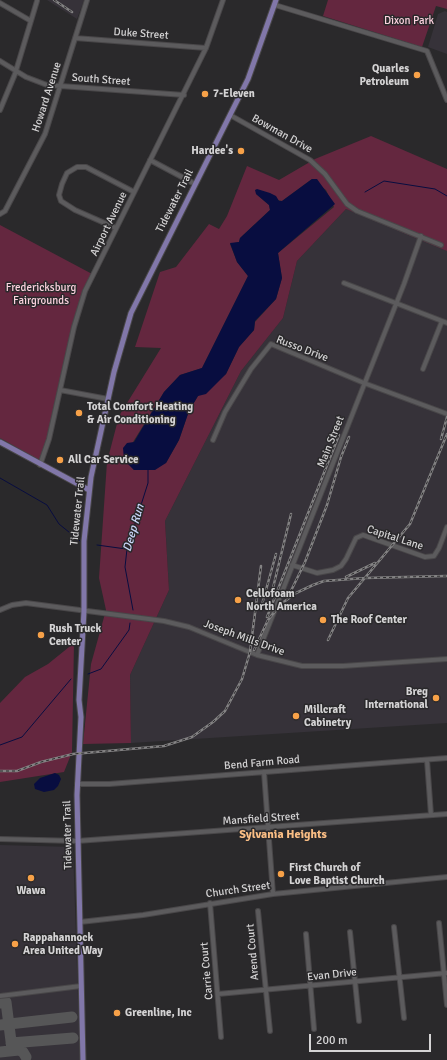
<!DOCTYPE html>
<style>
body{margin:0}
#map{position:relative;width:447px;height:1060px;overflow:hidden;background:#2a292b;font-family:Signika,sans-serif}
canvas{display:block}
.scale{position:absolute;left:309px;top:1034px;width:122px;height:18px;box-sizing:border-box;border:2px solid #d4d3d4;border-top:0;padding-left:5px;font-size:12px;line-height:14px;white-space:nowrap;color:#d4d3d4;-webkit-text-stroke:3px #2a292b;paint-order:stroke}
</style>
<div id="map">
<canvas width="447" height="1060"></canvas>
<div class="scale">200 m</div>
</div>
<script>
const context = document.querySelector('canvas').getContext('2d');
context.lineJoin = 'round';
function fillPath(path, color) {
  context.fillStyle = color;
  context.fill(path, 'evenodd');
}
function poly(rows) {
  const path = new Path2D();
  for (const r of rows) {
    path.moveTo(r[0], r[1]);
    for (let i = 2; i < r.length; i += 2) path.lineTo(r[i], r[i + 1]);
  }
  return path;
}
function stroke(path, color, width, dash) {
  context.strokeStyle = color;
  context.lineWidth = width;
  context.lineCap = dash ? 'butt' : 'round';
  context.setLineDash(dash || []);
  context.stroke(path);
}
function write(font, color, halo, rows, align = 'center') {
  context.font = font + ' Signika,sans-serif';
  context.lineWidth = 3;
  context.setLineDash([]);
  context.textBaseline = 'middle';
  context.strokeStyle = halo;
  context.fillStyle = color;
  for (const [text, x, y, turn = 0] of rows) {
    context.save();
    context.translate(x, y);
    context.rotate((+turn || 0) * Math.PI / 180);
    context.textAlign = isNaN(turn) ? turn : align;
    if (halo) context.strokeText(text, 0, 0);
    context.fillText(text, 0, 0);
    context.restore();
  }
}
const built = poly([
 [47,0,84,0,77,19],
 [445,11,447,12,447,54,428,47,438,14],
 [346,209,447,242,447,723,131,743,130,675,169,590,165,521,241,371,283,318,297,261],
 [0,845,73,847,80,1060,0,1060]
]);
const green = poly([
 [328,0,447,0,447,9,436,6,422,47,323,16],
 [371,136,447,169,447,251,346,209,297,261,283,318,241,371,165,521,169,590,130,675,131,743,83,744,91,664,106,610,99,578,107,462,119,416,161,348,135,347,160,272,176,267,209,224,219,229,227,216,247,166,279,180,315,159],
 [312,179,326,190,334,207,278,253,282,278,276,299,255,322,254,330,239,347,226,374,198,396,189,411,179,440,166,463,134,470,130,465,133,442,164,392,180,375,202,368,248,276,237,262,230,244,239,242,240,238,270,210,269,205,256,194,282,201],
 [0,225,94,275,81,302,46,449,39,460,0,438],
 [74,643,72,752,64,772,0,782,0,703,25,677,48,664]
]);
const water = poly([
 [312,179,317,179,335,204,278,253,282,278,276,299,255,321,254,330,239,347,226,374,206,394,198,396,189,411,179,440,166,463,155,470,134,470,124,460,123,448,127,443,134,442,164,392,180,375,202,368,248,276,237,262,230,243,239,242,240,238,270,210,269,205,256,194,255,190,257,189,270,193,276,196,279,201,282,201],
 [55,773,59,775,61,779,58,786,54,790,44,792,35,789,34,784,40,778]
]);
const stream = poly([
 [365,192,384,181,435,189,447,196],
 [0,478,47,505,59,524,80,541],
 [97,545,126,549],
 [133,610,125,567,127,549,148,483,148,470],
 [88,674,101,669,129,630,130,623],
 [0,745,22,737,71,679]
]);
const taxiway = poly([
 [0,1003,6,1002,12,1049],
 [0,1025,72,1017],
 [11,1043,73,1038],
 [0,1052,19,1050,23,1052,26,1057]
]);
const minor = poly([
 [0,3,31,21],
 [275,5,427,51,447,100],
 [75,38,206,48],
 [0,61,26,77,47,85,184,95],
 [0,110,15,74,37,1],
 [230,115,310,160,325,174,347,204,357,211,441,245],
 [150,160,195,184],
 [0,214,5,211,45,134,87,0],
 [116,228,75,210,61,201,59,195,62,184,67,173,77,167,86,167,134,192],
 [344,283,447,323],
 [423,369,442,321],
 [60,390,108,399],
 [213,440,225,412,251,369,271,344,364,383,447,414],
 [40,465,49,439,74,327,85,291,206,48,223,0],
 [292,565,317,573,333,570,341,566,346,559,356,538,363,535,425,557,434,556,439,548,447,527],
 [0,610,12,605,26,603,164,621,189,627,257,655,302,666,343,666,447,659],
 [257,655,404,284,421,236],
 [427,760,431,815],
 [264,772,273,894],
 [77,784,109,784,447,758],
 [0,839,77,841,447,814],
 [210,903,221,1037],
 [258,911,270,1031],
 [80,922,143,915,273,894,447,877],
 [439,923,447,1005],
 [394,927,404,1018],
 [350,932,359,1021],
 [306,934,314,1029],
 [218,994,447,973],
 [0,996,81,986]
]);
const major = poly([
 [0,442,89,490],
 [83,1060,77,795,81,717,79,700,84,611,84,541,91,477,114,372,131,313,248,79,276,0]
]);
const rail = poly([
 [54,0,72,12],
 [441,439,447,417],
 [346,577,375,563],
 [272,592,291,514],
 [288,597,305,562,327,505,341,457,349,437],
 [261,608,276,554],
 [267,617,339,435],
 [328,640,348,598,410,524,447,434],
 [254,650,268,620,281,604,296,593,313,585,324,581,365,578,447,576],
 [0,771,17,771,41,762,73,754,164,746,192,737,213,722,225,711,242,679,250,652,261,566]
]);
const markers = [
 [417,75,4,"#f7a148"],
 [205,94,4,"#f7a148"],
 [241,151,4,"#f7a148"],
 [79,413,4,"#f7a148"],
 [60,460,4,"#f7a148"],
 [238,600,4,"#f7a148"],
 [323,620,4,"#f7a148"],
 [41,635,4,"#f7a148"],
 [436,698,4,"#f7a148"],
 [296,716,4,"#f7a148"],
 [281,874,4,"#f7a148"],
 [31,878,4,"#f7a148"],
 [15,944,4,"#f7a148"],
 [117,1013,4,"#f7a148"]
];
const parkNames = [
 ["Dixon Park",409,21],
 ["Fredericksburg",41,288],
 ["Fairgrounds",41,301]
];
const streetNames = [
 ["Duke Street",141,34,4],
 ["South Street",101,80,4],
 ["Howard Avenue",47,97,-72],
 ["Bowman Drive",282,134,29],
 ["Tidewater Trail",175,201,-63],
 ["Airport Avenue",109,224,-64],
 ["Russo Drive",302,349,21],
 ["Main Street",331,442,-68],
 ["Tidewater Trail",78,511,-84],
 ["Capital Lane",395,538,18],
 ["Joseph Mills Drive",244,638,20],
 ["Bend Farm Road",262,763,-5],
 ["Mansfield Street",261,819,-4],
 ["Tidewater Trail",68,835,-91],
 ["Church Street",238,890,-8],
 ["Arend Court",253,952,-95],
 ["Carrie Court",207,971,-95],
 ["Evan Drive",332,975,-6]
];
const poiNames = [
 ["Quarles",409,69,"right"],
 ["Petroleum",409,82,"right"],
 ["7-Eleven",213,94],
 ["Hardee's",233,151,"right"],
 ["Total Comfort Heating",87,407],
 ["& Air Conditioning",87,420],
 ["All Car Service",68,460],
 ["Cellofoam",246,594],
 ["North America",246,607],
 ["The Roof Center",331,620],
 ["Rush Truck",49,629],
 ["Center",49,642],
 ["Breg",428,692,"right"],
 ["International",428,705,"right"],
 ["Millcraft",304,710],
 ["Cabinetry",304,723],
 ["First Church of",289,868],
 ["Love Baptist Church",289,881],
 ["Wawa",31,891,"center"],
 ["Rappahannock",23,938],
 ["Area United Way",23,951],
 ["Greenline, Inc",125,1013]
];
const waterNames = [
 ["Deep Run",134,528,-74]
];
const neighbourhoodNames = [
 ["Sylvania Heights",283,835]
];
fillPath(built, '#363239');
fillPath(green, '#64273f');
fillPath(water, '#080d40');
stroke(stream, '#080d40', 1);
stroke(taxiway, '#565657', 11);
stroke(minor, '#494749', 6);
stroke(major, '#494749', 7);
stroke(minor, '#5c5b5d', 4);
stroke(major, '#8177a9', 5);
stroke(rail, '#838283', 2.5);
stroke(rail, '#2a292b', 1, [3]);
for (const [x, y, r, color] of markers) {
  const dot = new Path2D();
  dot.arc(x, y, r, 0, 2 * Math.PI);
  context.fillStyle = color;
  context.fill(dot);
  stroke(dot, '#2a292b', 1.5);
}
write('11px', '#fcd2df', '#2a292b', parkNames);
write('11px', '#d4d3d4', '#2a292b', streetNames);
write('bold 11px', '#d4d3d4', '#2a292b', poiNames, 'left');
write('italic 12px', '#c9d6f8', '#2a292b', waterNames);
write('bold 12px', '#fabe85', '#2a292b', neighbourhoodNames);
</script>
